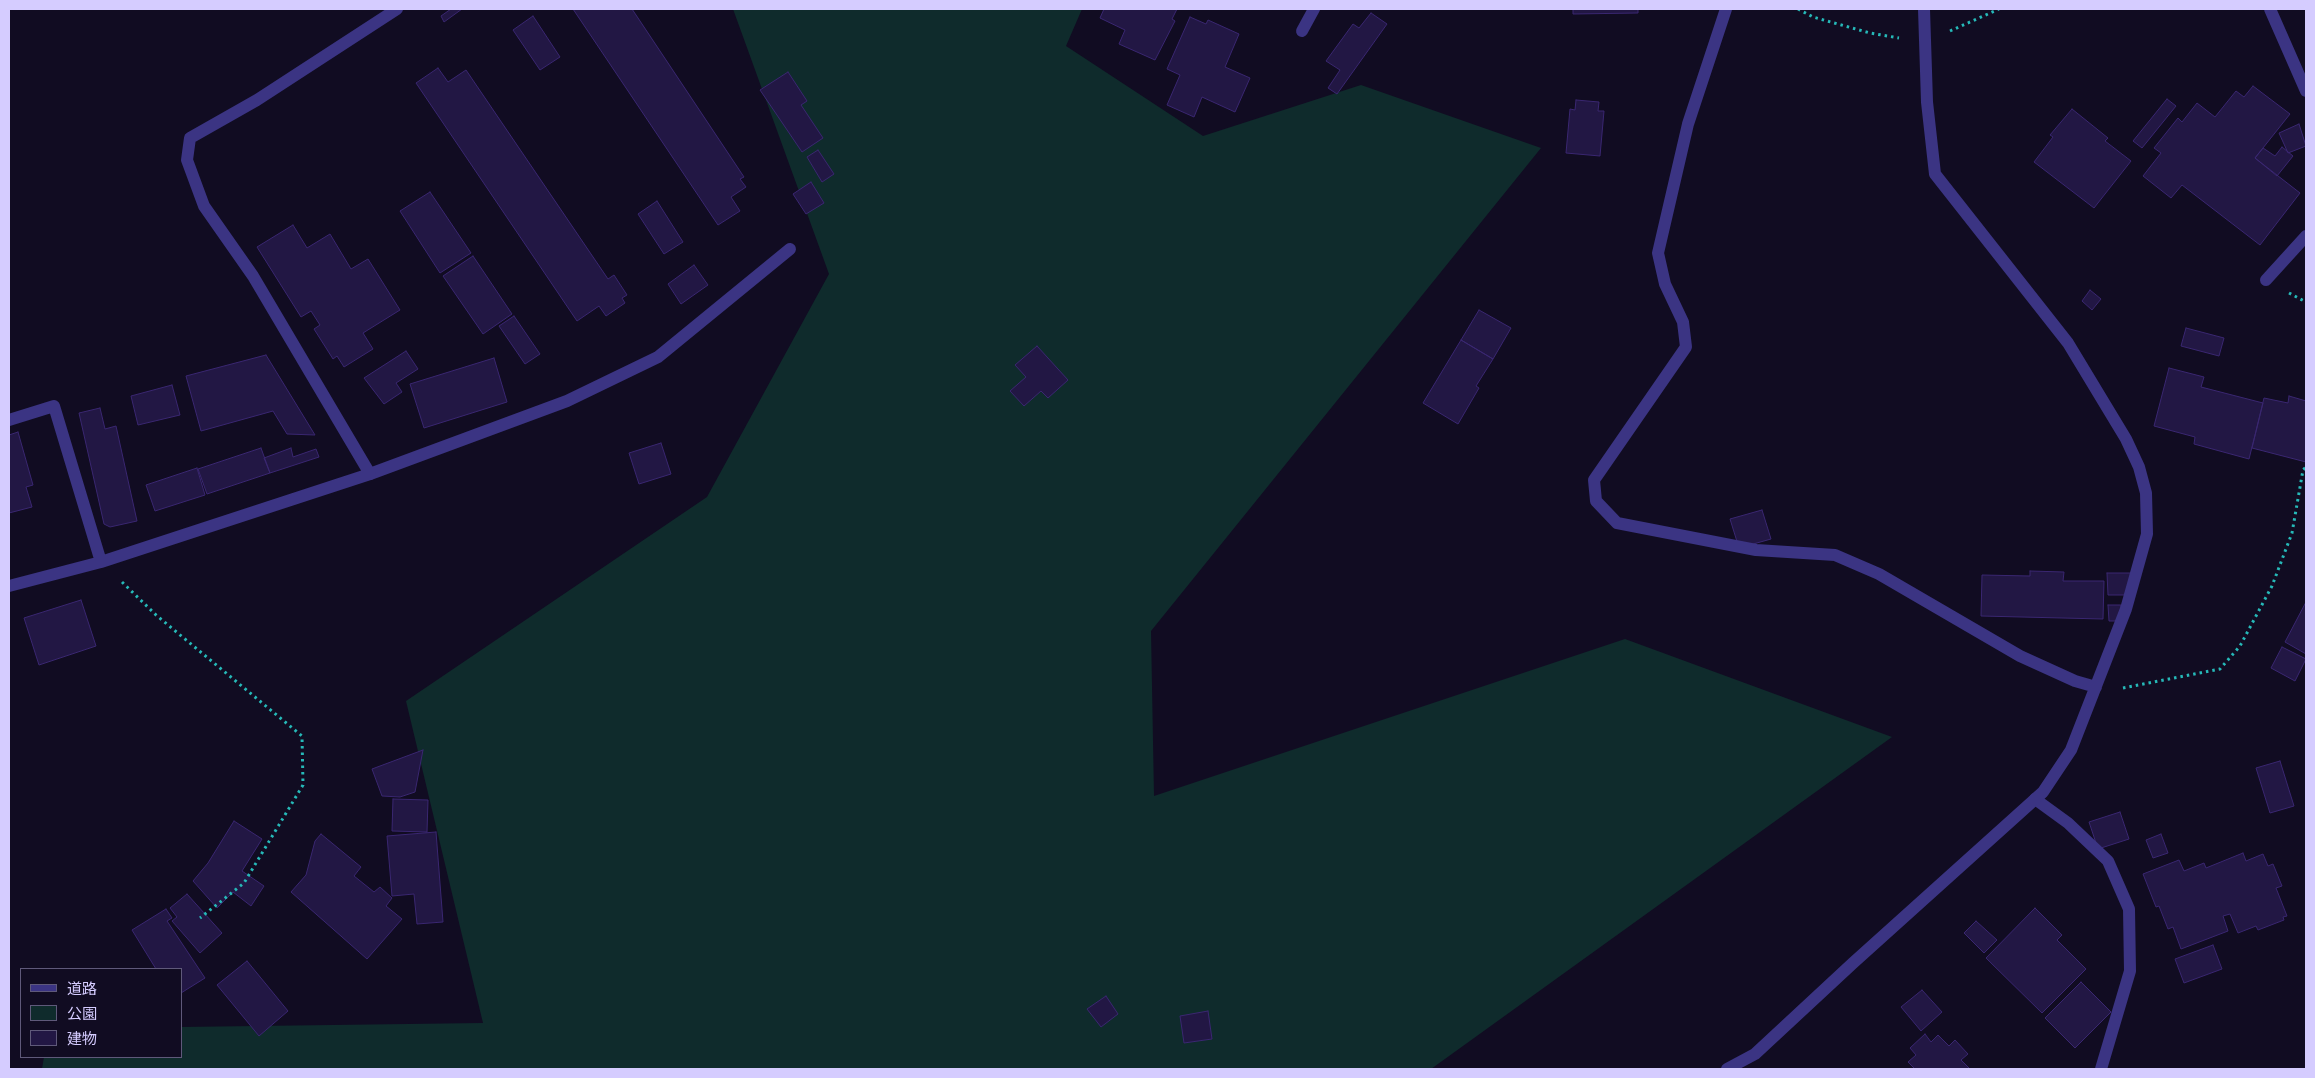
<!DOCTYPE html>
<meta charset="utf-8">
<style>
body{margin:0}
#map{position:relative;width:2315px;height:1078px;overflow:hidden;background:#110c22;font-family:"DejaVu Sans","Noto Sans JP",sans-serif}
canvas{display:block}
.frame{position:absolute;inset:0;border:10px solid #d5ccff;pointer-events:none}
.legend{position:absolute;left:20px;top:968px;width:162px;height:90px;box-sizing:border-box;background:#110c22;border:1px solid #5f597a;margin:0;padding:6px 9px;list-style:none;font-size:15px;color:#d5ccff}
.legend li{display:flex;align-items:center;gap:10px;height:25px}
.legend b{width:25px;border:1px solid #5f597a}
</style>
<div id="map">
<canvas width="2315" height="1078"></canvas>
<div class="frame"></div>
<ul class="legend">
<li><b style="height:6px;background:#3b3483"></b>道路</li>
<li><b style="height:14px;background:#0f2b2c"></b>公園</li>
<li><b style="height:14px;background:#221744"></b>建物</li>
</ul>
</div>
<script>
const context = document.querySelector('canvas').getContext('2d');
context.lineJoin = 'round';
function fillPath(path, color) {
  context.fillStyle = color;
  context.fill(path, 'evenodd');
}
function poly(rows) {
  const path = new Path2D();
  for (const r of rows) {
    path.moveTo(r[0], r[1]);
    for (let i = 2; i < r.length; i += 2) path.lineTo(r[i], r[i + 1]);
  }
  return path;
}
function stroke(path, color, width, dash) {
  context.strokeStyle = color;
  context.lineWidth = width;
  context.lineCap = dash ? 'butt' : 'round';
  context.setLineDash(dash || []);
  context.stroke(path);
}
const green = poly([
 [733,9,1082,9,1066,46,1203,136,1361,85,1541,148,1151,631,1154,796,1625,639,1892,737,1431,1069,42,1069,44,1057,181,1057,181,1027,483,1023,406,701,707,497,829,274]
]);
const building = poly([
 [451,9,462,9,444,22,441,16,451,9],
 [573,9,632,9,744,177,740,179,746,187,731,197,740,211,718,225,573,9],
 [1104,9,1177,9,1172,19,1175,21,1155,60,1119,44,1125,30,1100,18,1104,9],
 [1573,9,1638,9,1638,13,1573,14,1573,9],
 [1371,13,1387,24,1337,94,1328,88,1340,70,1326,61,1353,24,1359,28,1371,13],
 [533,16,560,57,540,70,513,30,533,16],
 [1190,17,1206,24,1208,20,1239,34,1225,67,1250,78,1235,112,1202,97,1194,117,1167,105,1180,75,1167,69,1190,17],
 [438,68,448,82,466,70,608,279,614,275,627,295,622,298,625,303,606,316,599,306,577,321,416,83,438,68],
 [788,72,807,101,801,105,823,138,802,152,760,90,788,72],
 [2253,86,2290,114,2255,158,2300,193,2260,245,2182,185,2171,198,2143,176,2161,153,2154,148,2178,118,2182,122,2197,103,2215,117,2236,91,2244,97,2253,86],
 [2167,99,2176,106,2142,148,2133,141,2167,99],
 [1576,100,1599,102,1598,111,1604,111,1600,156,1566,153,1570,109,1575,110,1576,100],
 [2072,109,2108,138,2105,141,2131,161,2094,208,2034,162,2053,137,2050,135,2072,109],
 [2299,124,2306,146,2288,153,2279,133,2299,124],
 [2282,147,2293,156,2277,176,2255,158,2263,148,2275,156,2282,147],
 [818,150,834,174,822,182,807,157,818,150],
 [811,182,824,203,806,214,793,194,811,182],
 [430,192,471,253,440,273,400,211,430,192],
 [657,201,683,242,664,254,638,214,657,201],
 [293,225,307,248,330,234,351,269,368,259,400,310,363,333,373,349,344,367,337,356,333,359,314,329,320,325,311,311,301,317,257,247,293,225],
 [473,256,512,314,483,334,443,276,473,256],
 [694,265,708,285,681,304,668,284,694,265],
 [2090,290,2101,299,2092,310,2082,301,2090,290],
 [1479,310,1511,328,1493,359,1461,340,1479,310],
 [514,316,540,354,525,364,499,326,514,316],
 [2186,328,2224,338,2219,356,2181,346,2186,328],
 [1461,340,1493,359,1476,386,1479,388,1458,424,1423,403,1461,340],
 [1037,346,1068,380,1048,398,1041,391,1024,406,1010,391,1026,377,1015,365,1037,346],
 [406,351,418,369,396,383,402,392,384,404,364,378,406,351],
 [266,355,315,435,287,434,273,411,201,431,186,376,266,355],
 [494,358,507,402,424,428,410,384,494,358],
 [2169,368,2204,377,2201,387,2263,403,2249,459,2194,444,2195,437,2154,426,2169,368],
 [172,385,180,415,138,425,131,396,172,385],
 [2289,396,2306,401,2306,462,2252,448,2264,398,2288,403,2289,396],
 [100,408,105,429,116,426,137,521,110,527,104,524,79,413,100,408],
 [18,432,33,485,26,487,32,507,9,513,9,435,18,432],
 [661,443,671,474,639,484,629,453,661,443],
 [261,448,270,473,207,494,198,469,261,448],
 [291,448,293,457,316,449,319,457,270,473,264,458,291,448],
 [197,468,205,495,155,511,146,485,197,468],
 [1762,510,1771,539,1739,548,1730,519,1762,510],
 [2030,571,2064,572,2063,581,2104,581,2103,619,1981,616,1982,575,2030,576,2030,571],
 [2107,573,2132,573,2132,595,2108,595,2107,573],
 [81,600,96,646,39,665,24,618,81,600],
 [2306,602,2306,654,2285,642,2306,602],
 [2108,605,2121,605,2121,621,2109,621,2108,605],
 [2282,647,2306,659,2295,681,2271,668,2282,647],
 [423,750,415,792,400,797,382,796,372,769,423,750],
 [2280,761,2294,806,2270,813,2256,768,2280,761],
 [393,799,428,800,427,832,392,831,393,799],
 [2120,812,2129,839,2098,849,2089,822,2120,812],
 [234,821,262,839,242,871,264,886,251,906,233,892,217,908,193,881,208,863,234,821],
 [436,832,443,922,417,924,414,894,392,896,387,836,436,832],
 [321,834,361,867,354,876,374,892,380,887,392,898,386,906,402,919,367,959,291,892,306,875,315,841,321,834],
 [2161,834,2168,853,2153,858,2146,840,2161,834],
 [2243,853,2246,861,2263,854,2268,866,2273,864,2282,886,2276,888,2287,916,2283,917,2284,920,2258,930,2256,926,2238,933,2230,914,2223,916,2228,931,2181,949,2173,927,2168,929,2159,906,2156,907,2143,874,2179,860,2184,871,2204,863,2206,868,2243,853],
 [187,894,222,933,200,953,172,921,177,917,170,908,187,894],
 [2035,908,2062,935,2057,940,2086,969,2042,1013,1986,958,2035,908],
 [166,909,172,918,167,921,205,978,181,993,181,969,156,969,132,930,166,909],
 [1976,921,1997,940,1984,953,1964,933,1976,921],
 [2213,945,2222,969,2184,983,2175,959,2213,945],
 [247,961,288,1011,259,1036,217,985,247,961],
 [2081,982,2111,1012,2075,1048,2045,1018,2081,982],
 [1922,990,1942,1012,1921,1031,1901,1007,1922,990],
 [1106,996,1118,1014,1101,1027,1087,1009,1106,996],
 [1208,1011,1212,1039,1184,1043,1180,1016,1208,1011],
 [1925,1034,1931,1042,1938,1035,1949,1046,1955,1040,1968,1054,1961,1060,1970,1069,1915,1069,1908,1062,1916,1055,1910,1048,1925,1034]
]);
const path = poly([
 [1798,9,1813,17,1870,33,1899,38],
 [1950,31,1999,9],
 [2289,293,2306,302],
 [122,582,156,615,302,736,303,785,244,883,200,918],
 [2123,688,2220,669,2240,646,2272,586,2292,533,2303,470,2306,467]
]);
const lane = poly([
 [1302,31,1314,9],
 [370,474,567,401,658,357,790,249],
 [2035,799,2068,823,2108,861,2129,909,2130,971,2101,1069]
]);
const street = poly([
 [1726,9,1688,124,1658,253,1665,284,1683,322,1686,347,1594,480,1596,501,1617,523,1756,550,1835,555,1879,574,2020,656,2075,681,2096,687],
 [2270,9,2306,91],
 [2266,280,2306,236],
 [9,420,54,406,101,562],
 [9,586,101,562,370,474,253,276,204,206,187,160,190,138,257,100,397,9],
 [1727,1069,1755,1054,1853,963,2043,792,2071,750,2126,609,2147,534,2146,493,2139,467,2126,439,2068,343,1935,174,1927,102,1924,9]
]);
fillPath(green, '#0f2b2c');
fillPath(building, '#221744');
stroke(building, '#3a2771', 1);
stroke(path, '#26b9b8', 3, [2.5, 4]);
stroke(lane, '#3b3483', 12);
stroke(street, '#3b3483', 12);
</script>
